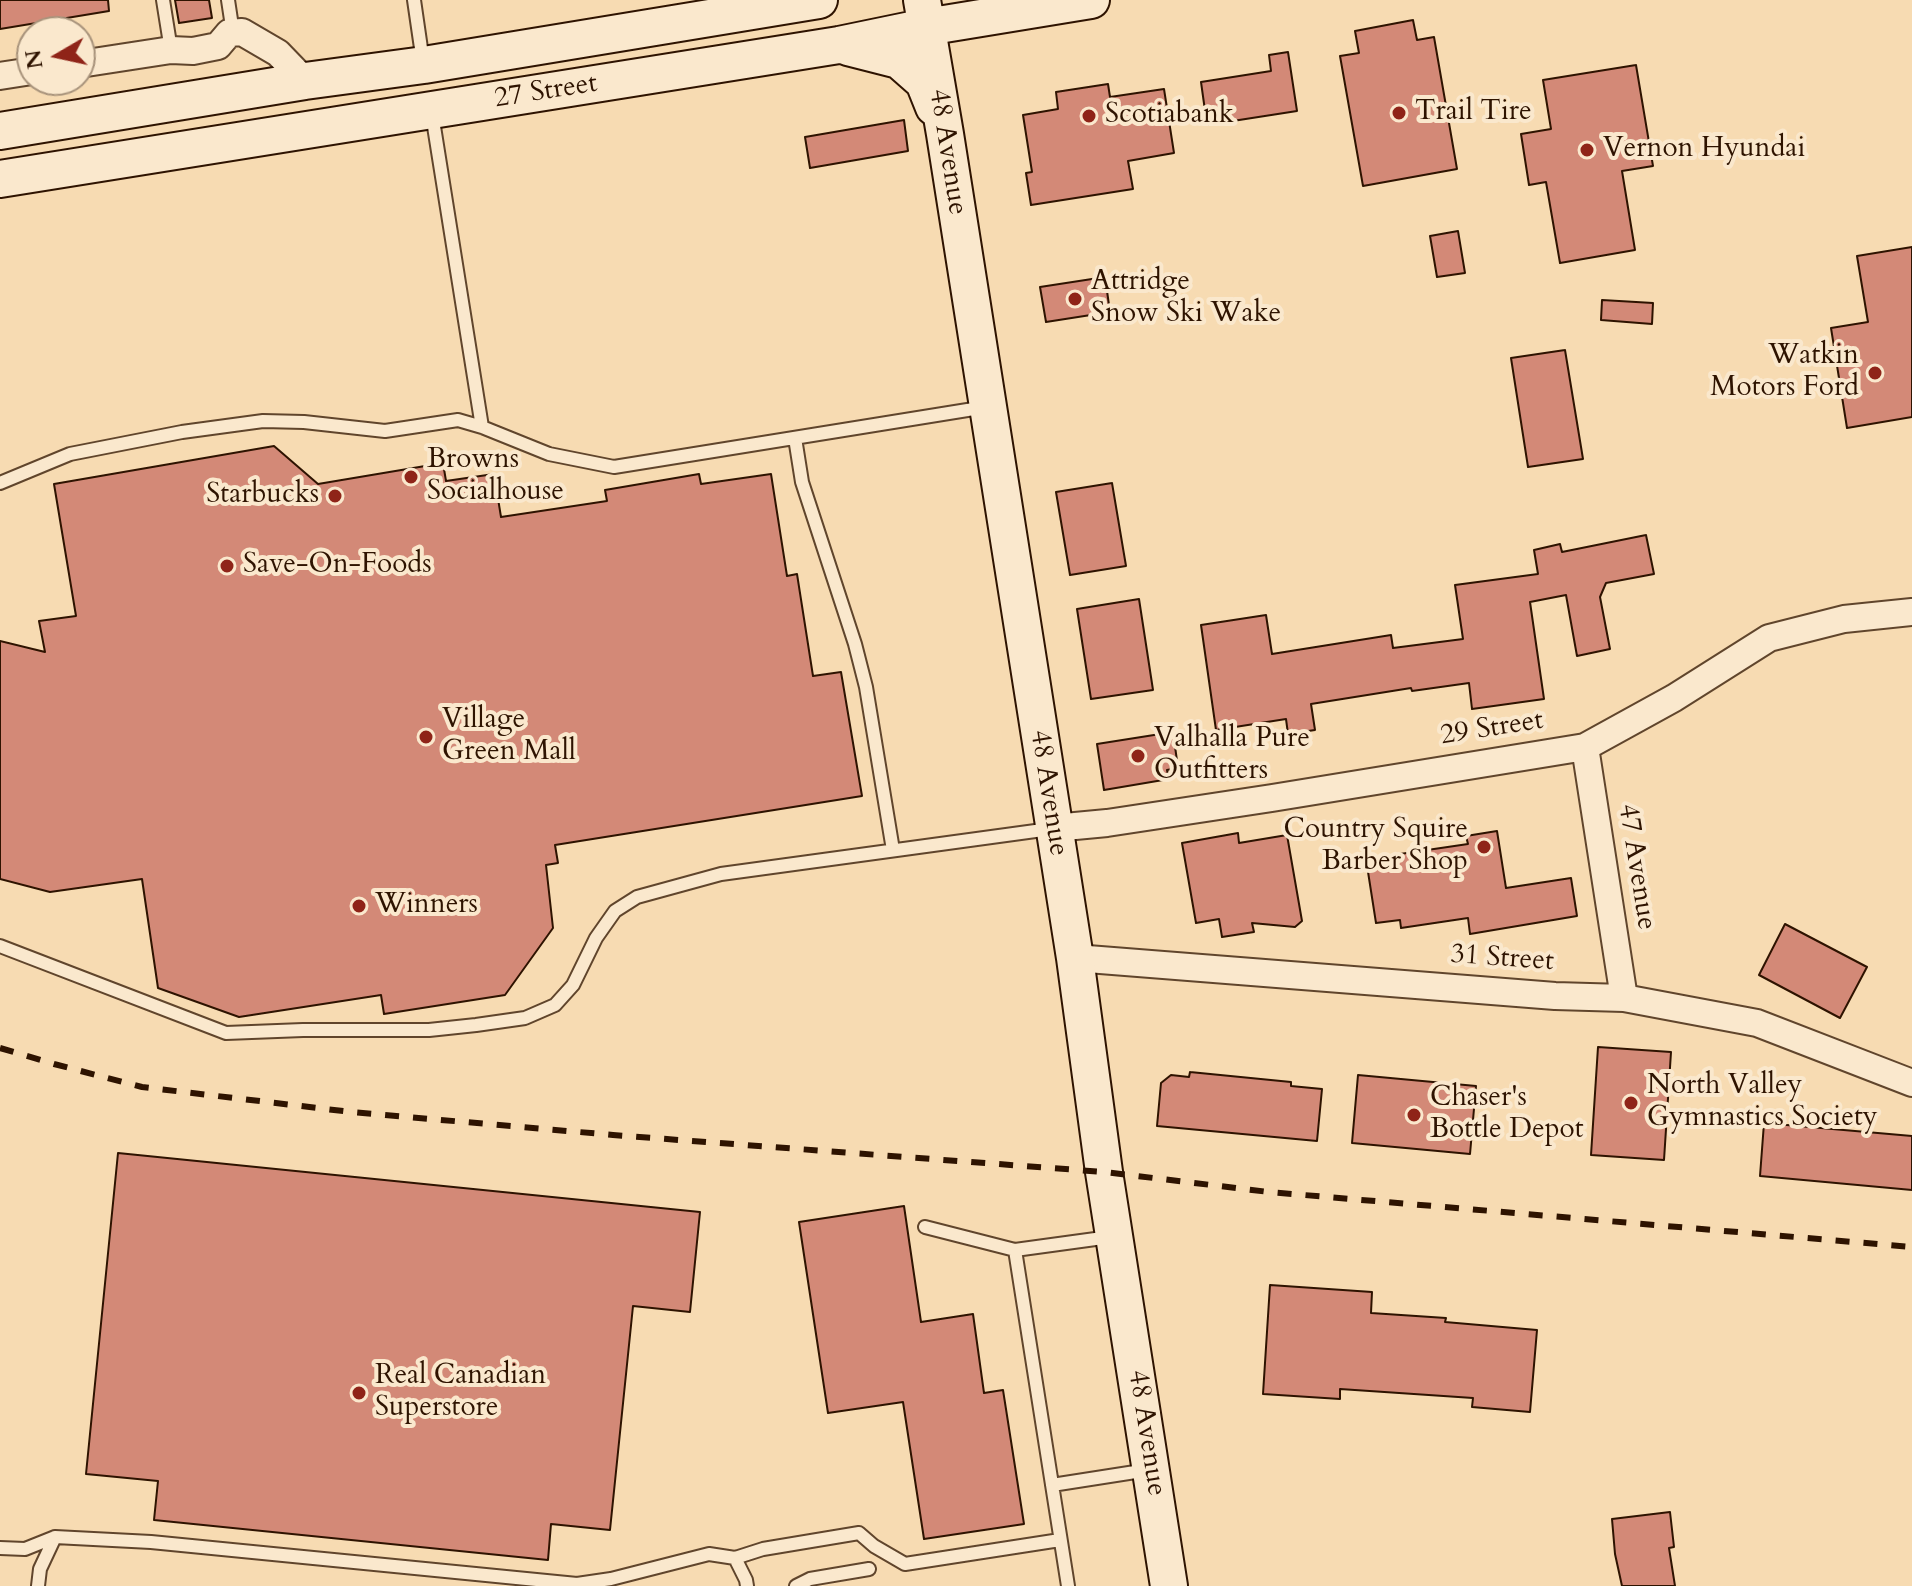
<!DOCTYPE html>
<style>
body{margin:0}
#map{position:relative;width:1912px;height:1586px;overflow:hidden;background:#f7dbb2;font-family:Cardo,serif}
canvas{display:block}
.north{position:absolute;left:16px;top:16px;width:80px;height:80px;box-sizing:border-box;background:#fae8cd;border:2px solid #a8937b;border-radius:50%;rotate:261deg;font-size:22px;font-weight:700;line-height:32px;text-align:center;color:#2e1300}
.north::after{content:'';display:block;margin:auto;width:28px;height:36px;background:#8f2418;clip-path:polygon(50% 0,100% 100%,50% 72%,0 100%)}
</style>
<div id="map">
<canvas width="1912" height="1586"></canvas>
<div class="north">N</div>
</div>
<script>
const context = document.querySelector('canvas').getContext('2d');
context.lineJoin = 'round';
function fillPath(path, color) {
  context.fillStyle = color;
  context.fill(path, 'evenodd');
}
function poly(rows) {
  const path = new Path2D();
  for (const r of rows) {
    path.moveTo(r[0], r[1]);
    for (let i = 2; i < r.length; i += 2) path.lineTo(r[i], r[i + 1]);
  }
  return path;
}
function stroke(path, color, width, dash) {
  context.strokeStyle = color;
  context.lineWidth = width;
  context.lineCap = dash ? 'butt' : 'round';
  context.setLineDash(dash || []);
  context.stroke(path);
}
function write(font, color, halo, rows, align = 'center') {
  context.font = font + ' Cardo,serif';
  context.lineWidth = 8;
  context.setLineDash([]);
  context.textBaseline = 'middle';
  context.strokeStyle = halo;
  context.fillStyle = color;
  for (const [text, x, y, turn = 0] of rows) {
    context.save();
    context.translate(x, y);
    context.rotate((+turn || 0) * Math.PI / 180);
    context.textAlign = isNaN(turn) ? turn : align;
    if (halo) context.strokeText(text, 0, 0);
    context.fillText(text, 0, 0);
    context.restore();
  }
}
const building = poly([
 [0,0,108,0,109,11,0,29,0,0],
 [175,0,209,0,212,18,179,23,175,0],
 [1413,20,1417,40,1434,37,1457,169,1363,186,1340,56,1359,53,1355,31,1413,20],
 [1288,52,1297,111,1207,125,1201,82,1271,71,1269,55,1288,52],
 [1636,65,1653,166,1622,171,1635,250,1560,263,1546,182,1529,185,1521,134,1551,129,1543,80,1636,65],
 [1108,84,1110,97,1164,89,1174,153,1128,161,1133,189,1031,205,1026,173,1032,172,1023,115,1058,109,1056,92,1108,84],
 [904,120,908,151,810,168,805,137,904,120],
 [1458,231,1465,273,1437,277,1430,236,1458,231],
 [1912,247,1912,417,1847,428,1831,328,1868,322,1857,256,1912,247],
 [1105,277,1110,312,1046,322,1040,287,1105,277],
 [1602,300,1653,303,1652,324,1601,320,1602,300],
 [1565,350,1583,459,1528,467,1511,358,1565,350],
 [274,446,318,484,443,463,446,481,494,474,501,517,607,501,605,490,699,474,701,484,771,474,787,576,797,574,813,676,841,672,862,796,555,845,558,863,546,865,553,928,505,995,384,1014,381,995,239,1017,158,988,142,879,50,892,0,879,0,641,45,652,39,621,76,616,54,484,274,446],
 [1112,483,1126,566,1070,575,1056,492,1112,483],
 [1646,535,1654,574,1606,583,1600,597,1610,649,1577,656,1566,595,1530,602,1544,699,1472,709,1469,683,1412,691,1411,688,1311,704,1315,730,1288,734,1286,719,1216,730,1201,625,1266,615,1272,654,1391,635,1393,648,1463,639,1455,585,1538,574,1534,550,1560,544,1562,552,1646,535],
 [1139,599,1153,690,1091,699,1077,609,1139,599],
 [1173,732,1178,768,1167,770,1169,779,1104,790,1097,744,1173,732],
 [1497,831,1506,888,1571,878,1577,916,1470,934,1468,918,1401,928,1400,920,1376,923,1366,859,1468,844,1466,836,1497,831],
 [1238,833,1239,843,1287,835,1302,921,1295,927,1252,923,1254,932,1222,937,1219,919,1196,923,1182,843,1238,833],
 [1785,924,1867,967,1840,1018,1759,975,1785,924],
 [1598,1047,1671,1052,1664,1160,1591,1155,1598,1047],
 [1190,1072,1291,1082,1291,1086,1322,1089,1317,1141,1157,1126,1161,1083,1171,1075,1189,1077,1190,1072],
 [1358,1075,1476,1086,1470,1154,1352,1143,1358,1075],
 [1764,1123,1912,1136,1912,1190,1760,1176,1764,1123],
 [118,1153,700,1212,690,1312,633,1306,610,1530,551,1524,548,1560,154,1520,158,1481,86,1474,118,1153],
 [904,1206,921,1322,973,1314,984,1393,1003,1390,1024,1524,924,1539,903,1402,828,1413,799,1222,904,1206],
 [1270,1285,1372,1292,1371,1313,1446,1318,1445,1322,1537,1330,1530,1412,1472,1407,1473,1398,1340,1389,1340,1399,1263,1394,1270,1285],
 [1670,1512,1674,1547,1669,1548,1675,1586,1622,1586,1615,1554,1612,1519,1670,1512]
]);
const lane = poly([
 [163,0,171,50],
 [228,0,233,33],
 [414,0,423,62],
 [432,114,482,427],
 [795,438,802,482,855,644,866,687,893,850],
 [0,483,70,454,182,432,263,421,304,422,385,431,458,420,482,427,549,454,614,467,986,407],
 [0,946,226,1033,303,1030,429,1030,476,1025,525,1018,555,1005,573,985,596,938,615,911,637,897,721,874,1050,829],
 [925,1227,1015,1250,1110,1237],
 [1015,1250,1068,1586],
 [1052,1485,1148,1470],
 [0,1548,25,1549,55,1537],
 [735,1558,763,1549,859,1533,874,1546,905,1564,1060,1540],
 [38,1586,40,1569,55,1537,151,1542,577,1584,611,1579,709,1554,735,1558,746,1580,747,1586],
 [796,1586,810,1579,869,1569]
]);
const street = poly([
 [80,64,171,50,193,51,218,46,229,33,242,32,278,53,305,81],
 [0,76,32,71],
 [1585,747,1624,998],
 [1054,828,1107,823,1272,798,1585,747,1674,698,1769,638,1844,619,1912,612],
 [1075,958,1555,996,1624,998,1757,1023,1912,1083]
]);
const secondary = poly([
 [922,0,945,134,1075,958,1104,1172,1169,1586],
 [848,47,899,60,924,82,934,107],
 [0,131,305,81,424,65,819,0],
 [0,179,839,45,926,27,1091,0]
]);
const rail = poly([
 [0,1048,54,1064,142,1087,351,1112,613,1135,1104,1172,1269,1192,1912,1247]
]);
const markers = [
 [1399,113,8,"#8f2418"],
 [1089,116,8,"#8f2418"],
 [1587,150,8,"#8f2418"],
 [1075,299,8,"#8f2418"],
 [1875,373,8,"#8f2418"],
 [411,477,8,"#8f2418"],
 [335,496,8,"#8f2418"],
 [227,566,8,"#8f2418"],
 [426,737,8,"#8f2418"],
 [1138,756,8,"#8f2418"],
 [1484,847,8,"#8f2418"],
 [359,906,8,"#8f2418"],
 [1631,1103,8,"#8f2418"],
 [1414,1115,8,"#8f2418"],
 [359,1393,8,"#8f2418"]
];
const streetNames = [
 ["27 Street",546,92,-9],
 ["48 Avenue",947,152,81],
 ["29 Street",1492,729,-9],
 ["48 Avenue",1048,793,81],
 ["47 Avenue",1636,867,81],
 ["31 Street",1502,959,4],
 ["48 Avenue",1146,1433,81]
];
const poiNames = [
 ["Trail Tire",1415,113],
 ["Scotiabank",1105,116],
 ["Vernon Hyundai",1603,150],
 ["Attridge",1091,283],
 ["Snow Ski Wake",1091,315],
 ["Watkin",1859,357,"right"],
 ["Motors Ford",1859,389,"right"],
 ["Browns",427,461],
 ["Socialhouse",427,493],
 ["Starbucks",319,496,"right"],
 ["Save-On-Foods",243,566],
 ["Village",442,721],
 ["Green Mall",442,753],
 ["Valhalla Pure",1154,740],
 ["Outfitters",1154,772],
 ["Country Squire",1468,831,"right"],
 ["Barber Shop",1468,863,"right"],
 ["Winners",375,906],
 ["North Valley",1647,1087],
 ["Gymnastics Society",1647,1119],
 ["Chaser's",1430,1099],
 ["Bottle Depot",1430,1131],
 ["Real Canadian",375,1377],
 ["Superstore",375,1409]
];
fillPath(building, '#d38977');
stroke(building, '#2e1300', 2);
stroke(lane, '#60452c', 16);
stroke(street, '#60452c', 30);
stroke(secondary, '#2e1300', 40);
stroke(lane, '#fae8cd', 12);
stroke(street, '#fae8cd', 26);
stroke(secondary, '#fae8cd', 36);
stroke(rail, '#2e1300', 6, [14, 14]);
for (const [x, y, r, color] of markers) {
  const dot = new Path2D();
  dot.arc(x, y, r, 0, 2 * Math.PI);
  context.fillStyle = color;
  context.fill(dot);
  stroke(dot, '#fae8cd', 3);
}
write('28px', '#2e1300', '#fae8cd', streetNames);
write('28px', '#2e1300', '#fae8cd', poiNames, 'left');
</script>
